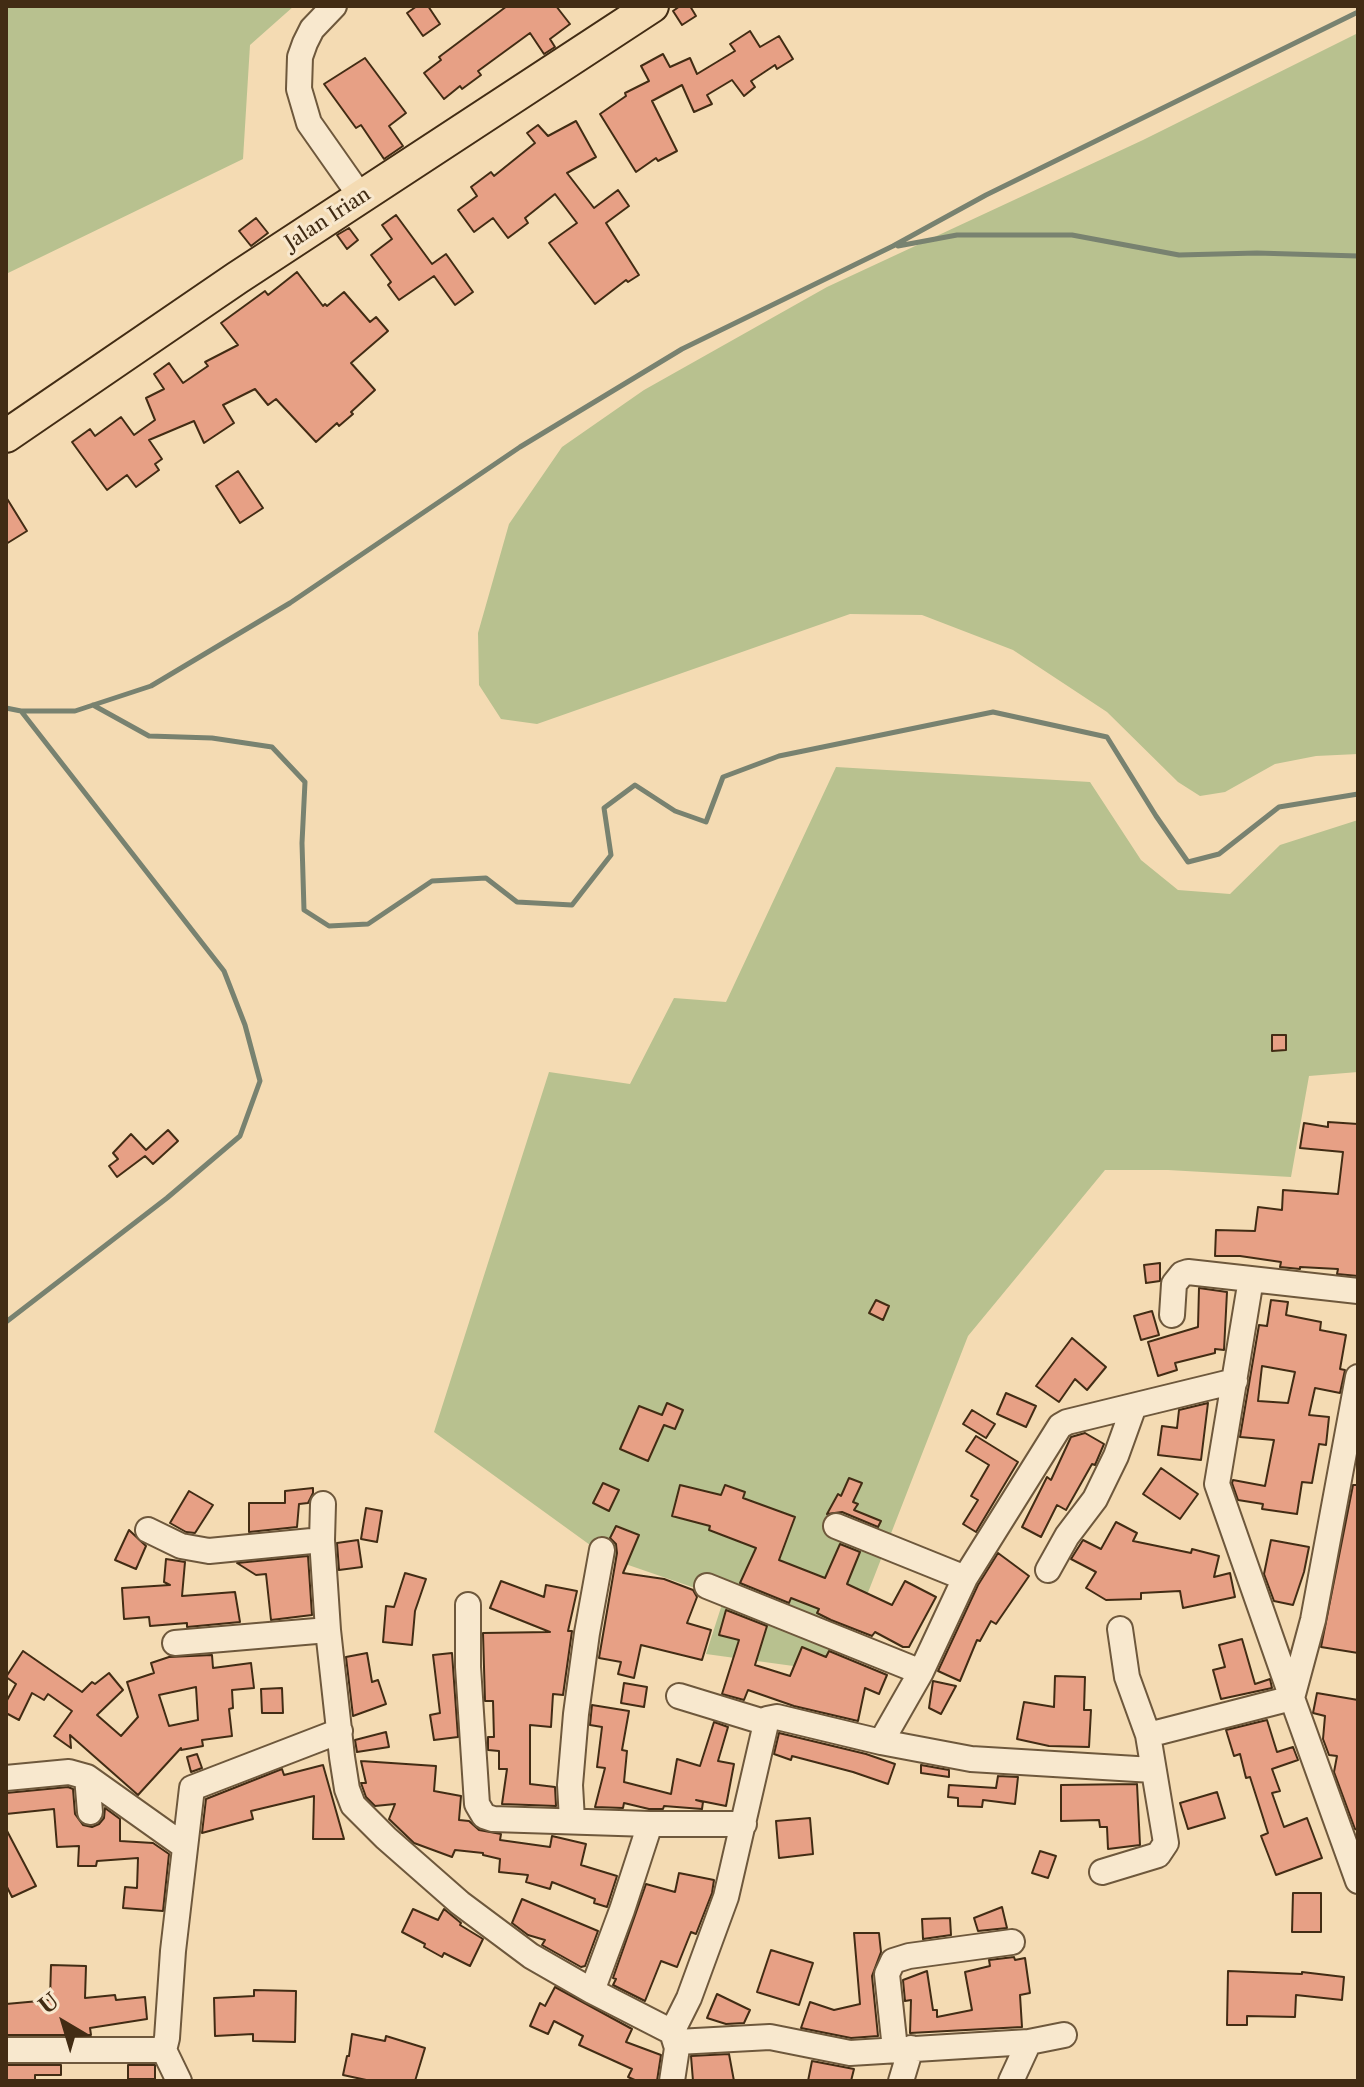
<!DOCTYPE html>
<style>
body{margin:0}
#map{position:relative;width:1364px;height:2087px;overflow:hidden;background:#f4dbb3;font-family:"Libre Caslon Text",serif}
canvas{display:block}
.frame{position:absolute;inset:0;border:8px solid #422c14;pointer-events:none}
.north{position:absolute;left:24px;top:1983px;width:80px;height:80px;-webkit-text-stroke:6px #f8e8ce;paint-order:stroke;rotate:322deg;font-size:22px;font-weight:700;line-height:32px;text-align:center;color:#422c14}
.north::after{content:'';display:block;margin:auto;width:28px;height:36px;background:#422c14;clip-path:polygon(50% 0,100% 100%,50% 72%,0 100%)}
</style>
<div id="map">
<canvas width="1364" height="2087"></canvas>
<div class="frame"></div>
<div class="north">U</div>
</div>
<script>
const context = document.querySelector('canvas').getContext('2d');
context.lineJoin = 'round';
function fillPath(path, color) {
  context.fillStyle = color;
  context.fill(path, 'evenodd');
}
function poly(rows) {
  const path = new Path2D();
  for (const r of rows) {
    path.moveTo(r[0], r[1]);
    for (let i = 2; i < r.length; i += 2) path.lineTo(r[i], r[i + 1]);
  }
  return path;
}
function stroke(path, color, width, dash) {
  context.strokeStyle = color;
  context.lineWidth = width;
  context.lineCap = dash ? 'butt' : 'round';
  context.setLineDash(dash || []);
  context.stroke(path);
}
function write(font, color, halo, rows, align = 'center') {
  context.font = font + ' "Libre Caslon Text",serif';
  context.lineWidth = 6;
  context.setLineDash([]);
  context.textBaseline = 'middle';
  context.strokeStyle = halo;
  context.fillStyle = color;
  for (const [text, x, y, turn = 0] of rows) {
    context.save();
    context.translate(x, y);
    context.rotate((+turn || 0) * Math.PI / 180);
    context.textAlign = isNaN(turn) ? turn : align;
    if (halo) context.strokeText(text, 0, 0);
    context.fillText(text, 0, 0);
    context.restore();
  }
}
const green = poly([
 [6,6,294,6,250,45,243,159,6,274],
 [1358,33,1358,754,1316,756,1275,764,1225,792,1200,796,1178,782,1107,712,1013,650,922,615,850,614,537,724,501,719,479,685,478,633,509,524,562,447,644,390,827,287,1143,140],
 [836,767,1090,782,1141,860,1178,890,1230,894,1280,845,1358,820,1358,1072,1309,1076,1291,1177,1168,1170,1105,1170,968,1336,837,1672,706,1654,724,1598,608,1558,434,1432,549,1072,630,1084,674,998,726,1002]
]);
const stream = poly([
 [898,246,957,235,1072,235,1179,255,1257,253,1358,256],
 [93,705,149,736,212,738,272,747,305,782,302,843,304,910,329,926,368,924,432,881,486,878,517,902,572,905,611,855,604,808,635,785,675,811,706,822,723,777,779,756,993,712,1107,737,1156,816,1188,862,1219,854,1279,807,1358,794],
 [6,708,21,711,224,971,245,1025,260,1081,240,1136,167,1198,6,1322],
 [21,711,75,711,151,686,290,603,520,447,682,349,893,246,986,195,1358,12]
]);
const building = poly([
 [417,6,428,6,440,24,423,36,407,13,417,6],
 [507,6,556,6,570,24,550,39,555,47,544,54,530,33,478,71,481,75,462,89,460,86,444,99,424,73,441,60,439,57,507,6],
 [680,6,690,6,696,16,682,25,673,11,680,6],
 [750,31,760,47,779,36,793,59,777,69,775,65,751,81,755,87,744,96,732,80,707,95,712,104,694,112,682,85,652,101,677,151,658,161,656,158,636,172,600,114,626,96,625,93,649,81,641,66,663,54,670,67,690,58,697,74,735,51,730,44,750,31],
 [365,58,406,113,389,126,403,146,384,159,361,125,356,128,324,84,365,58],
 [576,121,596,157,567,173,594,208,618,190,629,206,606,223,639,275,628,282,626,280,595,304,549,243,577,223,555,194,525,218,528,223,508,238,493,218,474,232,458,210,477,196,471,187,491,172,494,176,535,143,527,133,538,125,548,136,576,121],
 [396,215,432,264,446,254,473,292,455,305,434,276,399,300,388,285,391,282,371,255,392,239,382,225,396,215],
 [256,218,268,233,251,246,239,231,256,218],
 [349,228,358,240,347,249,337,235,349,228],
 [297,272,323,306,325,304,327,306,344,292,370,322,376,317,388,331,351,363,375,390,351,412,353,414,339,426,337,423,316,442,276,399,268,405,255,389,223,405,234,423,204,443,194,421,149,440,162,459,155,464,159,470,136,487,127,475,107,490,72,442,90,429,95,436,121,417,134,435,155,420,146,398,164,389,154,374,169,363,183,383,208,366,205,362,238,345,221,323,265,291,268,295,297,272],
 [238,471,263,508,240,523,216,486,238,471],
 [6,497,27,531,6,544,6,497],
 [1272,1035,1286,1035,1286,1050,1272,1051,1272,1035],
 [1328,1122,1358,1124,1358,1276,1337,1274,1338,1269,1300,1267,1300,1269,1280,1267,1281,1262,1240,1256,1215,1256,1216,1230,1255,1231,1258,1207,1282,1210,1283,1190,1338,1194,1343,1152,1300,1148,1304,1123,1328,1127,1328,1122],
 [168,1130,178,1141,153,1164,145,1156,117,1177,109,1166,118,1159,113,1153,131,1134,146,1150,168,1130],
 [1160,1263,1160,1281,1146,1283,1144,1265,1160,1263],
 [1199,1288,1227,1292,1224,1350,1215,1349,1215,1353,1175,1363,1177,1370,1158,1376,1148,1342,1198,1327,1199,1288],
 [876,1300,889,1306,883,1320,869,1313,876,1300],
 [1271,1300,1288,1302,1286,1315,1321,1322,1320,1330,1346,1335,1340,1369,1345,1370,1340,1393,1315,1388,1309,1415,1329,1417,1326,1445,1319,1444,1312,1483,1302,1482,1297,1514,1262,1509,1263,1504,1238,1500,1232,1483,1233,1480,1265,1486,1274,1440,1240,1437,1259,1325,1267,1326,1271,1300],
 [1262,1366,1295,1372,1288,1403,1258,1401,1262,1366],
 [1152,1311,1159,1335,1141,1340,1134,1316,1152,1311],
 [1072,1338,1106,1367,1087,1390,1075,1379,1059,1402,1036,1386,1072,1338],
 [1006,1393,1036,1406,1026,1427,997,1414,1006,1393],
 [667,1403,683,1410,675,1429,664,1425,648,1461,620,1449,639,1406,662,1415,667,1403],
 [1208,1403,1201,1460,1158,1455,1162,1426,1177,1428,1179,1410,1208,1403],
 [972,1410,995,1424,986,1438,963,1424,972,1410],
 [1085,1433,1104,1444,1095,1465,1092,1464,1066,1510,1057,1505,1041,1537,1022,1527,1047,1477,1051,1480,1071,1437,1085,1433],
 [976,1436,1018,1462,976,1532,963,1524,978,1500,971,1496,989,1465,966,1451,976,1436],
 [1161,1468,1198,1494,1180,1519,1143,1494,1161,1468],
 [849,1478,862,1483,853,1502,858,1504,854,1510,881,1521,878,1527,842,1512,827,1514,838,1494,841,1496,849,1478],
 [603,1483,619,1490,609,1511,593,1503,603,1483],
 [680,1485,721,1495,725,1485,745,1492,743,1498,795,1517,779,1560,825,1578,840,1544,860,1552,847,1584,892,1605,905,1581,936,1597,909,1647,903,1647,875,1632,872,1636,831,1620,817,1613,819,1609,791,1598,789,1603,740,1583,756,1548,709,1530,710,1526,672,1516,680,1485],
 [1353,1485,1358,1485,1358,1653,1321,1647,1353,1485],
 [313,1488,313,1493,308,1503,299,1504,297,1527,249,1532,249,1503,285,1503,285,1491,313,1488],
 [189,1491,213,1505,195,1533,186,1532,170,1523,189,1491],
 [366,1508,382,1511,377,1542,361,1539,366,1508],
 [1116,1522,1137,1533,1133,1541,1191,1553,1192,1549,1219,1556,1214,1577,1230,1573,1235,1597,1183,1608,1180,1591,1141,1593,1141,1599,1106,1600,1086,1588,1096,1572,1071,1559,1083,1540,1101,1549,1116,1522],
 [616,1526,639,1535,623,1573,664,1579,693,1590,697,1597,687,1623,711,1630,702,1660,641,1645,634,1678,618,1674,621,1662,599,1658,617,1553,616,1544,610,1538,616,1526],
 [129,1530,146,1546,136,1569,115,1560,129,1530],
 [358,1540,362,1567,339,1570,337,1543,358,1540],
 [1271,1540,1309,1547,1304,1572,1293,1605,1274,1601,1264,1574,1271,1540],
 [998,1553,1029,1576,996,1624,991,1621,980,1641,977,1640,960,1681,938,1671,978,1585,998,1553],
 [308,1556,312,1615,271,1620,266,1574,256,1575,237,1563,308,1556],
 [166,1559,185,1562,182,1596,235,1592,240,1622,187,1627,187,1623,150,1626,149,1617,124,1619,122,1588,170,1585,164,1582,166,1559],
 [405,1573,426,1579,415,1611,412,1645,383,1642,386,1606,394,1607,405,1573],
 [501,1581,544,1597,546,1585,577,1591,568,1631,572,1631,563,1695,553,1694,551,1727,530,1725,530,1784,555,1787,556,1806,502,1804,507,1769,499,1769,499,1751,488,1750,488,1737,494,1737,493,1701,485,1701,483,1633,550,1632,490,1608,501,1581],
 [726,1610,767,1626,755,1665,790,1676,802,1647,826,1657,829,1651,887,1675,879,1694,865,1688,858,1721,794,1706,748,1690,744,1700,722,1694,739,1640,719,1635,726,1610],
 [1242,1639,1255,1684,1270,1679,1272,1688,1221,1699,1213,1670,1225,1667,1219,1645,1242,1639],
 [23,1651,82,1692,92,1682,95,1684,109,1673,123,1690,97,1715,121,1736,138,1717,127,1682,154,1673,151,1663,169,1657,212,1655,213,1668,251,1663,254,1688,232,1690,233,1708,229,1709,232,1736,202,1740,203,1746,181,1750,181,1748,138,1795,70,1735,71,1748,54,1736,72,1711,48,1694,44,1700,32,1693,19,1720,6,1713,6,1702,16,1684,6,1677,23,1651],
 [196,1687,198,1720,169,1726,159,1695,196,1687],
 [367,1653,372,1682,378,1680,386,1704,353,1716,346,1657,367,1653],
 [452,1653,458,1737,434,1740,430,1715,440,1713,433,1655,452,1653],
 [1055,1676,1085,1677,1084,1710,1091,1710,1089,1747,1049,1746,1017,1739,1024,1702,1054,1707,1055,1676],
 [933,1681,956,1686,941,1714,929,1708,933,1681],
 [624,1683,647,1687,644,1707,621,1703,624,1683],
 [282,1688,283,1713,262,1713,261,1689,282,1688],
 [1317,1693,1358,1700,1358,1830,1355,1829,1334,1772,1337,1756,1329,1755,1323,1739,1325,1716,1313,1713,1317,1693],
 [592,1705,629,1711,622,1750,627,1751,624,1782,671,1794,677,1759,700,1766,714,1722,728,1727,718,1761,734,1764,726,1806,696,1800,703,1802,702,1809,664,1806,663,1809,649,1809,624,1803,623,1808,595,1807,605,1768,597,1767,602,1727,590,1725,592,1705],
 [1267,1720,1277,1752,1293,1747,1298,1760,1272,1769,1280,1791,1272,1793,1284,1827,1307,1818,1322,1858,1276,1875,1261,1836,1268,1833,1250,1777,1246,1778,1240,1754,1234,1756,1226,1730,1267,1720],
 [386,1732,389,1747,357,1752,355,1740,386,1732],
 [779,1733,866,1754,895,1764,888,1784,853,1772,792,1756,791,1760,774,1754,779,1733],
 [197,1754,202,1768,191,1772,187,1757,197,1754],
 [361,1761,436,1766,434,1791,461,1796,459,1820,469,1821,479,1830,501,1834,500,1840,550,1847,552,1836,586,1844,581,1865,617,1876,607,1907,594,1903,595,1899,552,1882,550,1889,526,1882,528,1875,499,1872,500,1859,483,1855,483,1853,455,1850,452,1857,414,1843,389,1819,395,1804,375,1806,366,1797,361,1783,366,1783,361,1761],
 [323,1765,344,1839,313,1839,314,1796,251,1811,253,1819,202,1833,206,1799,282,1769,284,1775,323,1765],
 [921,1765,949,1770,949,1777,921,1773,921,1765],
 [998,1776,1018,1777,1015,1804,983,1800,982,1807,958,1806,958,1798,948,1797,949,1785,996,1788,998,1776],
 [1137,1784,1140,1845,1108,1849,1107,1827,1100,1827,1099,1820,1061,1821,1061,1785,1137,1784],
 [68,1787,73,1789,75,1814,83,1825,92,1827,99,1824,104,1818,105,1808,120,1819,120,1841,153,1843,169,1854,163,1911,123,1908,125,1887,137,1888,138,1858,97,1861,96,1866,78,1866,79,1846,57,1847,54,1809,6,1814,6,1793,68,1787],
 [1217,1792,1225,1818,1188,1829,1180,1803,1217,1792],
 [810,1818,813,1854,779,1858,776,1821,810,1818],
 [6,1829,36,1886,12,1897,6,1885,6,1829],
 [1040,1851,1056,1856,1048,1878,1032,1873,1040,1851],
 [679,1873,714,1880,712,1893,696,1934,691,1932,677,1967,661,1961,645,2001,613,1985,616,1979,613,1978,646,1884,675,1892,679,1873],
 [1293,1893,1321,1893,1321,1932,1292,1932,1293,1893],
 [522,1899,598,1931,585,1966,581,1967,542,1945,545,1940,528,1935,512,1923,522,1899],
 [1002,1907,1007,1928,978,1931,974,1918,1002,1907],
 [413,1909,438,1920,444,1909,461,1923,460,1925,483,1939,470,1966,444,1953,442,1957,424,1947,425,1944,402,1932,413,1909],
 [950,1918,951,1935,923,1939,922,1919,950,1918],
 [854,1933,879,1933,881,1952,872,1976,878,2036,851,2038,801,2028,810,2002,834,2010,860,2004,854,1933],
 [771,1950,813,1963,799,2005,757,1992,771,1950],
 [1014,1957,1015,1960,1025,1958,1030,1993,1020,1995,1022,2027,910,2033,911,2000,905,2001,903,1980,927,1971,933,2010,937,2010,937,2017,972,2010,965,1972,990,1966,989,1960,1014,1957],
 [51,1965,86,1966,85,1998,115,1995,116,2000,145,1997,147,2019,90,2028,91,2035,6,2035,6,2004,50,2000,51,1965],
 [1228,1971,1302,1974,1302,1972,1344,1977,1342,2000,1296,1995,1295,2017,1247,2016,1247,2025,1227,2025,1228,1971],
 [555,1987,632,2029,626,2042,661,2055,657,2081,637,2081,628,2077,632,2069,579,2045,583,2036,554,2021,548,2034,530,2026,540,2003,545,2006,555,1987],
 [254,1990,296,1991,295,2042,253,2041,253,2034,215,2036,214,1998,254,1996,254,1990],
 [717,1994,750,2010,744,2023,726,2024,707,2018,717,1994],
 [352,2034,385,2041,386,2036,425,2048,415,2081,371,2081,343,2075,347,2056,349,2056,352,2034],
 [729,2054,734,2081,693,2081,691,2056,729,2054],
 [812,2061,854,2069,851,2081,808,2081,812,2061],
 [6,2065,61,2065,61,2075,35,2075,35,2081,6,2081,6,2065],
 [128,2065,155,2065,155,2079,128,2079,128,2065]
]);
const minor = poly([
 [334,6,312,29,305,43,300,57,299,89,309,123,361,197],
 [1172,1315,1174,1284,1182,1274,1188,1272,1358,1291],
 [1358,1377,1313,1620,1292,1698,1358,1881],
 [323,1504,322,1540,328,1630,342,1757,347,1789,353,1805,386,1838,460,1903,531,1956,592,1991,672,2032,677,2048,672,2081],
 [836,1526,965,1578],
 [148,1530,181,1546,209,1551,322,1540],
 [1048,1570,1067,1536,1095,1499,1116,1456,1134,1406],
 [707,1586,921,1672],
 [468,1605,468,1667,477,1804,484,1816,493,1819,650,1824,744,1824],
 [175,1643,328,1630],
 [679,1696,764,1722],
 [1148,1735,1292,1698,1217,1484,1251,1279],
 [881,1742,971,1759,1153,1770],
 [87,1777,90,1812],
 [6,1778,69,1772,87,1777,184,1846],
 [572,1820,570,1785,576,1714,587,1633,602,1550],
 [1102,1872,1158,1855,1166,1843,1148,1735,1127,1677,1120,1629],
 [592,1991,622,1910,650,1824],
 [672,2032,689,1998,726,1897,767,1719,777,1717,881,1742,921,1672,965,1578,1060,1426,1067,1422,1235,1381],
 [677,2042,770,2037,850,2053,1029,2042,1064,2035],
 [895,2049,887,1974,893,1961,909,1956,1012,1942],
 [6,2050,164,2050,167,2038,173,1951,192,1788,340,1731],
 [164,2050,179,2081],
 [901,2081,911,2048],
 [1011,2081,1029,2042]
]);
const major = poly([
 [6,436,237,278,652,6]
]);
const streetNames = [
 ["Jalan Irian",328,219,-33]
];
fillPath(green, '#b8c18f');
stroke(stream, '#788270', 5);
fillPath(building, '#e7a085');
stroke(building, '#422c14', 2);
stroke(minor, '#6e583c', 28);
stroke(major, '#422c14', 36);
stroke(minor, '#f8e8ce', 24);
stroke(major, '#f4dbb3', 32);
write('20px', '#422c14', '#f8e8ce', streetNames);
</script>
